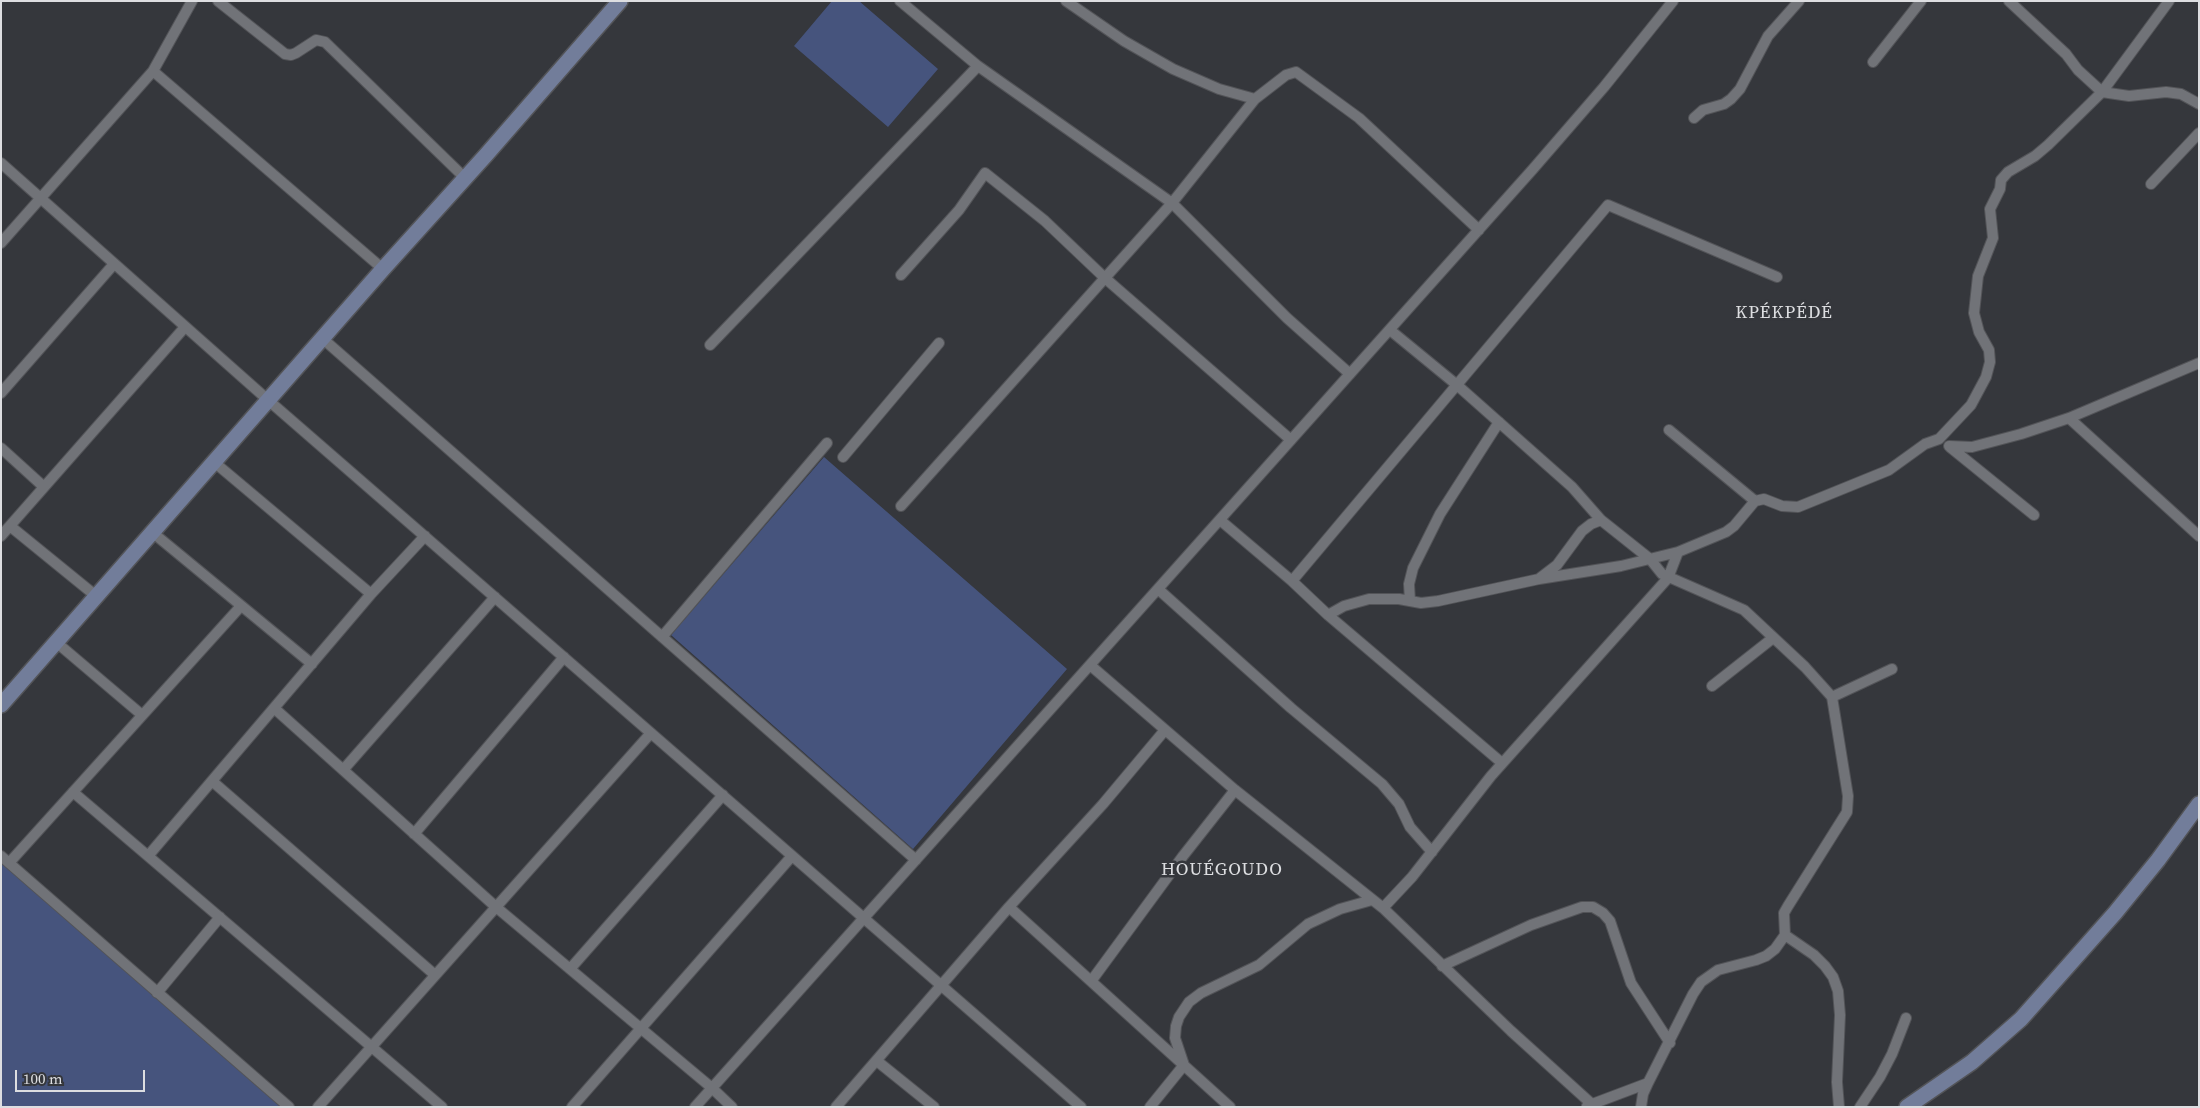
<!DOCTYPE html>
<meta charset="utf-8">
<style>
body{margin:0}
#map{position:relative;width:2200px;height:1108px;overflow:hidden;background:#35373c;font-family:"Source Serif 4",serif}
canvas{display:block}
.frame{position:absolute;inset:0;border:2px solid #dddee1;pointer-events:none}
.scale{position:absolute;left:15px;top:1070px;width:130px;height:22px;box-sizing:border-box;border:2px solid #dddee1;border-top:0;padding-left:6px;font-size:15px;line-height:18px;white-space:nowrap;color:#dddee1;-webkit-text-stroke:4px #35373c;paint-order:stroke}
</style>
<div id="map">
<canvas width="2200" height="1108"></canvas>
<div class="frame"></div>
<div class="scale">100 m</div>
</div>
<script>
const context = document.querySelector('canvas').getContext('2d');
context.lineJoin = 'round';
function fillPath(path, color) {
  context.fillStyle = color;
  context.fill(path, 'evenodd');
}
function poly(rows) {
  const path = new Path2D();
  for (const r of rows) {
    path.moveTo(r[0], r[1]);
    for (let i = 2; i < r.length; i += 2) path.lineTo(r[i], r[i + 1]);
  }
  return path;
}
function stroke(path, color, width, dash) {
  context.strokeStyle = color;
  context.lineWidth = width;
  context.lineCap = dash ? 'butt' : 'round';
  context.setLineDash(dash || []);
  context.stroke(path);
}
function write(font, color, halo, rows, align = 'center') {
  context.font = font + ' "Source Serif 4",serif';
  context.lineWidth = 5;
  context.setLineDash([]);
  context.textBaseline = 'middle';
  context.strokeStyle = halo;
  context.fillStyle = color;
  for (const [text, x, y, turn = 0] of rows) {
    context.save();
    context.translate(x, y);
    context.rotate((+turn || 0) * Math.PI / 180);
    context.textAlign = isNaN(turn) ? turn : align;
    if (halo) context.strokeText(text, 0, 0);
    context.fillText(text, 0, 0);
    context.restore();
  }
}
const green = poly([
 [832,1,859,1,938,69,888,127,794,46],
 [824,457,1067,669,913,849,671,635],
 [1,860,281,1107,1,1107]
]);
const street = poly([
 [218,1,285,54,291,55,296,53,316,40,325,42,465,178],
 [900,1,978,66,1172,203,1255,99,1286,75,1296,72,1359,118,1479,230],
 [1066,1,1124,41,1173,69,1219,89,1255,99],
 [2009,1,2066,54,2078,70,2102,92,2129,96,2166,92,2181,94,2199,104],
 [1873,62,1921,1],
 [153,71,383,269],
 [1694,118,1703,110,1724,104,1731,99,1740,89,1768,36,1799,1],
 [1,163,268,400,1081,1107],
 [2151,184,2199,133],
 [1,243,153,71,192,1],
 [901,275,959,210,985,173,1045,221,1105,278,1291,440],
 [1390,330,1457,385,1572,487,1601,520,1650,559,1662,574,1744,610,1805,667,1832,697,1848,796,1847,812,1788,906,1784,913,1785,935,1775,949,1766,956,1756,960,1718,970,1701,982,1693,994,1648,1083,1643,1094,1641,1107],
 [322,338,916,860],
 [710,345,978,66],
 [1,393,114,264],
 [2069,418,2199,536],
 [1669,430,1755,501],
 [1949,446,1972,447,2021,434,2069,418,2199,363],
 [1950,447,2034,515],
 [1,448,44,487],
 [843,457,939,343],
 [214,462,371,594],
 [901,506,1172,203,1287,318,1350,374],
 [1220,520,1292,581,1328,615,1502,763],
 [10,526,96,596],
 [152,532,312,664],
 [1,536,185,327],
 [1540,578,1557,565,1582,531,1591,524,1601,520],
 [1292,581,1608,205,1777,277],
 [1158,589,1291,708,1382,784,1399,804,1410,827,1432,852],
 [1410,601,1409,584,1413,568,1440,514,1499,422],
 [1328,615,1344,606,1369,599,1399,599,1421,603,1438,601,1539,579,1621,566,1678,552,1726,532,1734,526,1755,501,1764,499,1782,506,1798,507,1889,470,1925,444,1939,439,1971,405,1986,377,1990,362,1989,350,1979,332,1974,313,1978,276,1993,238,1990,209,2000,189,2001,180,2008,172,2035,156,2048,145,2102,92,2169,1],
 [662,637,827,443],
 [56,642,142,715],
 [1090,665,1235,790,1383,908,1511,1031,1595,1107],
 [1712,686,1773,638],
 [1832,697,1892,669],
 [274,708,496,907,712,1088,732,1107],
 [343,770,495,597],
 [212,781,435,975],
 [73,792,442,1107],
 [414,834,564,657],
 [1,856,289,1107],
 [148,856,371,594,425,536],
 [9,863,241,606],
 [1009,907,1230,1107],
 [1383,908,1412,877,1491,776,1668,578,1678,552],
 [1785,935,1814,955,1825,966,1833,977,1838,991,1840,1015,1837,1082,1839,1107],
 [1442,966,1531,925,1582,907,1593,907,1603,913,1610,921,1631,983,1670,1043],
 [570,969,723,795],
 [1092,980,1183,856,1235,790],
 [157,993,220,917],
 [877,1061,934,1107],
 [1587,1106,1648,1083],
 [318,1107,651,733],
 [572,1107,792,856],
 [695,1107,1533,169,1604,87,1673,1],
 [836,1107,1009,907,1103,804,1165,730],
 [1150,1107,1184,1065,1175,1038,1176,1026,1179,1017,1189,1002,1201,993,1259,965,1308,924,1340,909,1372,900],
 [1860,1107,1880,1077,1892,1054,1906,1018]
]);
const secondary = poly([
 [1,705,383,269,486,155,620,1],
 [1907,1107,1972,1062,2021,1019,2115,913,2158,860,2199,804]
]);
const quarterNames = [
 ["KPÉKPÉDÉ",1784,313],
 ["HOUÉGOUDO",1222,870]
];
fillPath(green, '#46547d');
stroke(street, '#535458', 12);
stroke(secondary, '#535458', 18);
stroke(street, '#717378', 10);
stroke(secondary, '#727d9a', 15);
context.letterSpacing = '1px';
write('18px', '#dddee1', '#35373c', quarterNames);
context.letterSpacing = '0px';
</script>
